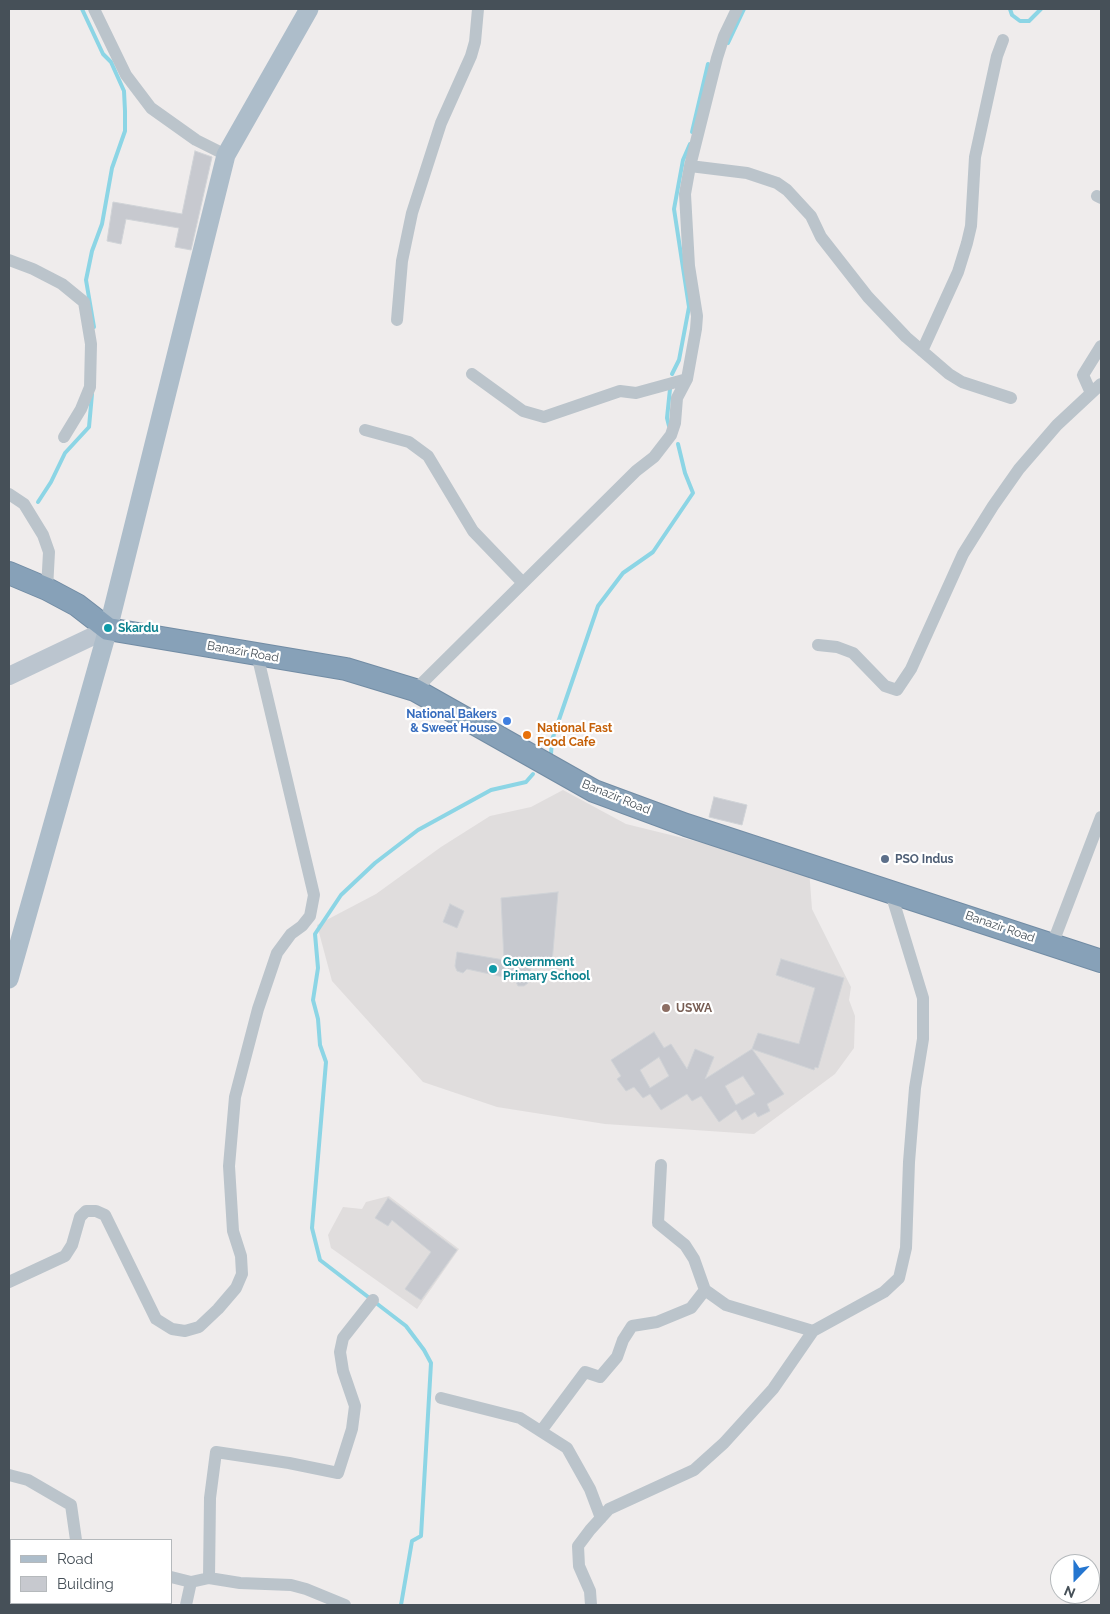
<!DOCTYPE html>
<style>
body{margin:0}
#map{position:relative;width:1110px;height:1614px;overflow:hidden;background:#efecec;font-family:Raleway,sans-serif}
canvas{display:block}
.frame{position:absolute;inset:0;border:10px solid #465058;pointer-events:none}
.legend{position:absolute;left:10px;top:1539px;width:162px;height:65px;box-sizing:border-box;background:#fff;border:1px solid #b5b9bc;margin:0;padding:6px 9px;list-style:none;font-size:15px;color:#465058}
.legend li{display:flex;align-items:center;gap:10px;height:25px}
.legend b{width:25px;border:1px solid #b5b9bc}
.north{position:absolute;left:1050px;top:1554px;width:50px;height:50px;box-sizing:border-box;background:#fff;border:1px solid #b5b9bc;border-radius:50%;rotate:202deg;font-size:14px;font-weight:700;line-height:20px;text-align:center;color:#465058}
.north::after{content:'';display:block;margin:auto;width:18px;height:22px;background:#2576d0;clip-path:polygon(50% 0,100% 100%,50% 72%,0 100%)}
</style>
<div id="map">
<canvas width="1110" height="1614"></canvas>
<div class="frame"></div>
<ul class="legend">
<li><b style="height:6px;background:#adbdca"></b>Road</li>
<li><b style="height:14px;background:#c7c9cf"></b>Building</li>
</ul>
<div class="north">N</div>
</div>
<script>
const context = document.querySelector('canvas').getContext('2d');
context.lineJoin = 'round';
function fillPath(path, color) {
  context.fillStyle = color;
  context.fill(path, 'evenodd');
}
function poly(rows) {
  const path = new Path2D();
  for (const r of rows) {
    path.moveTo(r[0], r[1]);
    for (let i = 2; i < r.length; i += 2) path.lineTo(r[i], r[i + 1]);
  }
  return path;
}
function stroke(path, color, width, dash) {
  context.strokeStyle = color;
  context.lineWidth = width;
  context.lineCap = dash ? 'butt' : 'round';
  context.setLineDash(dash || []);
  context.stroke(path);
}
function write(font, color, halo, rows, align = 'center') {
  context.font = font + ' Raleway,sans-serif';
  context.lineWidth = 4.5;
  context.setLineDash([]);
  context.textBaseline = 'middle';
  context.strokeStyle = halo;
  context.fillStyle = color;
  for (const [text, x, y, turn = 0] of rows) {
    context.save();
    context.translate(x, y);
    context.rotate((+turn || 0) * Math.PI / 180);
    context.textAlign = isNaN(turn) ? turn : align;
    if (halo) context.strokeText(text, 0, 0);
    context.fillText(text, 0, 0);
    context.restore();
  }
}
const education = poly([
 [563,790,626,824,809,869,812,909,851,987,849,1000,855,1016,854,1048,835,1074,754,1134,605,1124,497,1107,423,1082,332,981,317,925,376,894,441,847,490,816,531,807],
 [389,1196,459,1249,417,1309,331,1248,328,1235,343,1207,362,1209,366,1202]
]);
const stream = poly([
 [82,9,103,54,111,62,124,91,125,111,125,131,112,168,102,224,92,251,86,280,94,327],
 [1010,9,1012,15,1020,21,1029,21,1041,9],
 [728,43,744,9],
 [692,132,708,64],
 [672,374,679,360,689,307,674,209,683,160,690,144],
 [669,426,667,418,670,389],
 [38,502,51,482,65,453,89,427,92,394],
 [551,754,552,740,598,606,623,573,653,552,693,493,685,473,678,444],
 [401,1605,412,1541,421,1536,431,1363,424,1350,406,1326,320,1260,312,1228,326,1062,320,1045,318,1019,313,1000,318,968,315,934,341,895,375,863,418,830,491,790,526,782,533,774]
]);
const building = poly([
 [195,151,212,157,191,250,175,247,179,228,126,219,121,244,107,241,113,202,182,214,195,151],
 [714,797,747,805,742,825,709,817,714,797],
 [558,892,552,963,532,961,528,983,524,986,518,986,515,980,508,978,467,969,463,973,457,971,455,966,457,952,504,960,501,898,558,892],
 [450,904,464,911,457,928,443,922,450,904],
 [781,959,844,978,818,1068,815,1067,814,1070,752,1049,758,1033,799,1044,815,988,776,975,781,959],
 [654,1032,664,1048,671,1044,687,1069,695,1049,714,1057,705,1079,752,1049,784,1094,767,1104,770,1111,758,1117,755,1112,742,1120,736,1110,719,1122,701,1096,692,1101,687,1094,661,1110,650,1094,643,1098,634,1087,626,1091,617,1079,621,1076,611,1060,654,1032],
 [659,1057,669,1076,650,1088,640,1070,659,1057],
 [743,1076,755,1094,736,1105,725,1086,743,1076],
 [388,1198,457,1250,421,1300,405,1289,431,1252,392,1220,388,1226,375,1218,388,1198]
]);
const street = poly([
 [94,9,126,75,151,108,196,140,226,155],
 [690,166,747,173,777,183,787,190,811,216,821,237,868,297,906,337,949,374,962,382,1011,398],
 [1097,196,1101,198],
 [9,260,33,269,62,284,84,302,91,344,90,387,81,409,64,437],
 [397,320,402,261,412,213,441,123,471,56,475,42,478,9],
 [922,351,958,272,967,243,971,226,975,157,997,56,1003,40],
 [472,374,523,411,544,417,620,391,636,393,687,379],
 [1091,393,1083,375,1101,346],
 [365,430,409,442,428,456,473,531,523,583],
 [9,494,24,504,43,535,49,552,47,589],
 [818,645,837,647,853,653,885,686,897,690,911,669,963,554,993,506,1019,469,1057,425,1101,384],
 [415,690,636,471,654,457,671,435,675,423,677,398,687,379,696,329,697,316,689,266,685,194,690,166,717,58,724,36,737,9],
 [1052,945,1101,817],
 [661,1165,658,1223,685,1245,694,1259,705,1290,726,1305,813,1331],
 [9,1282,65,1256,72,1245,80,1217,86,1211,96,1211,105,1215,156,1319,172,1329,185,1331,199,1327,218,1309,236,1288,242,1274,241,1256,233,1231,229,1166,235,1097,258,1009,277,953,291,934,302,926,310,916,314,895,257,654],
 [441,1398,520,1418,567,1448,590,1489,601,1518],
 [541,1431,585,1372,600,1377,617,1357,623,1340,632,1326,657,1322,691,1308,705,1290],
 [9,1475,28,1480,71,1505,76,1540],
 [171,1577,191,1582],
 [9,1582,11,1584],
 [32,1603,38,1605],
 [186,1605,191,1582,209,1578],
 [345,1605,306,1589,291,1585,240,1583,209,1578,210,1498,216,1452,289,1463,338,1473,352,1429,355,1406,343,1371,340,1352,343,1338,373,1300],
 [591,1605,590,1591,579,1566,578,1546,590,1530,609,1509,694,1470,724,1443,773,1389,813,1331,884,1292,899,1278,906,1248,909,1162,915,1088,923,1039,923,998,890,890]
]);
const secondary = poly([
 [9,676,108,629]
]);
const primary = poly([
 [9,979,108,629,226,155,309,9]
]);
const highway = poly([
 [9,573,47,589,77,605,108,629,346,669,415,690,594,791,686,825,1101,961]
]);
const markers = [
 [108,628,5,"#0f9aa8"],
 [507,721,5,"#3f7fe0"],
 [527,735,5,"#e8710a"],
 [885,859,5,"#5c6f8a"],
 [493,969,5,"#0f9aa8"],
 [666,1008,5,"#8d6e63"]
];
const cultureNames = [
 ["Skardu",118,628],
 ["Government",503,962],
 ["Primary School",503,976]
];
const streetNames = [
 ["Banazir Road",243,652,10],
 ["Banazir Road",616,797,22],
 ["Banazir Road",1000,927,19]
];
const shopNames = [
 ["National Bakers",497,714],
 ["& Sweet House",497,728]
];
const foodNames = [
 ["National Fast",537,728],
 ["Food Cafe",537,742]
];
const serviceNames = [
 ["PSO Indus",895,859]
];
const educationNames = [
 ["USWA",676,1008]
];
fillPath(education, '#e0dddd');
stroke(stream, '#8cd5e5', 4);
fillPath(building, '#c7c9cf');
stroke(building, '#d0d3d7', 1);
stroke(highway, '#728ca4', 24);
stroke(street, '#bbc4cb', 12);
stroke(secondary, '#bbc5cf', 18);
stroke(primary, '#adbdca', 19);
stroke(highway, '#87a1b8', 22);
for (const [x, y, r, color] of markers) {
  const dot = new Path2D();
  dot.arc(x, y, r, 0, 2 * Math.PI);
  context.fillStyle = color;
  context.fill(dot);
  stroke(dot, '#fff', 2);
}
write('bold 12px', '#0d838f', '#fff', cultureNames, 'left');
write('12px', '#465058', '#fff', streetNames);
write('bold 12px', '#366cbe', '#fff', shopNames, 'right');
write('bold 12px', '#c56008', '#fff', foodNames, 'left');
write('bold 12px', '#4e5e75', '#fff', serviceNames, 'left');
write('bold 12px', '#785e54', '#fff', educationNames, 'left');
</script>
